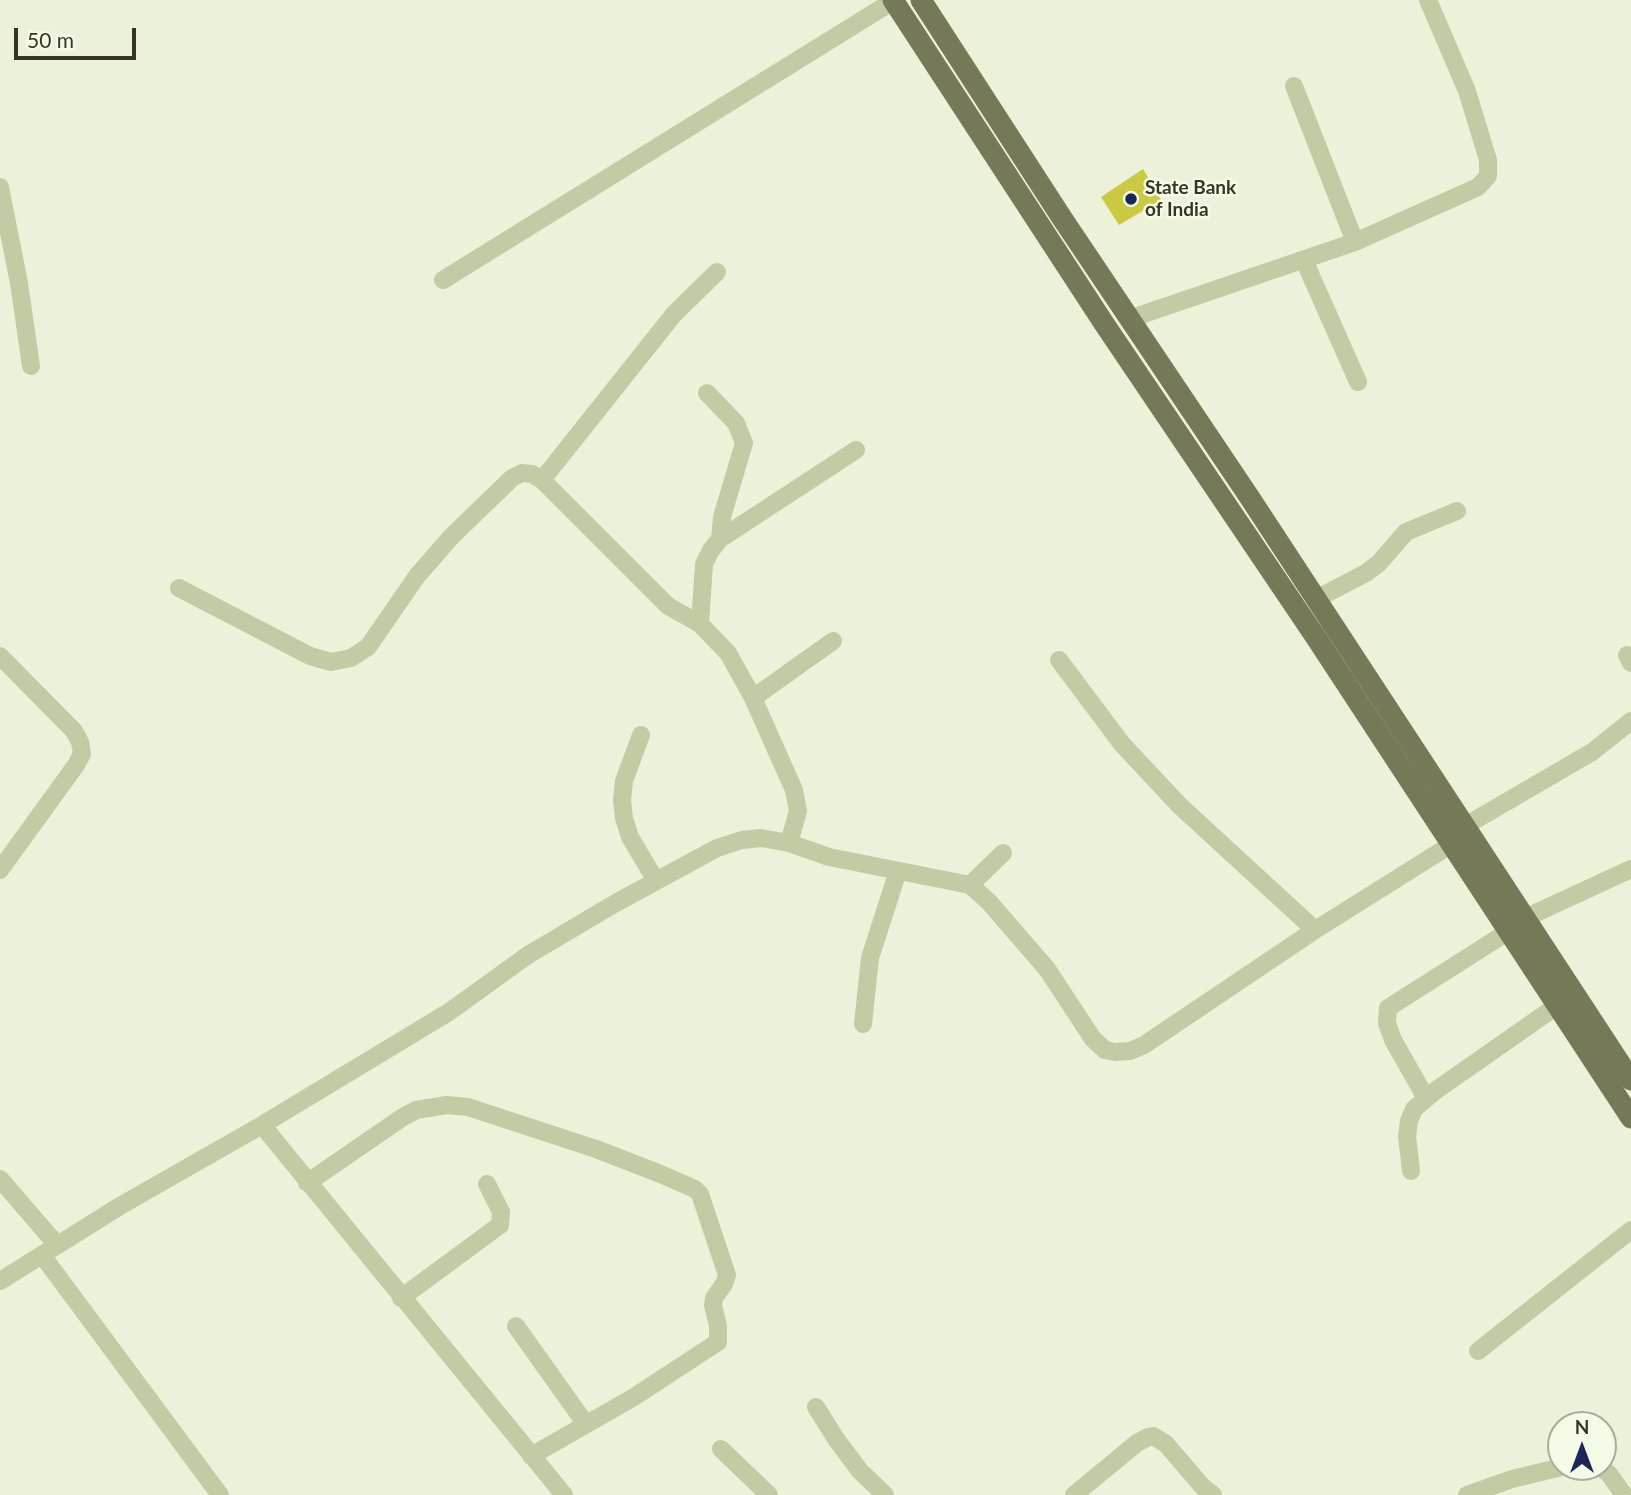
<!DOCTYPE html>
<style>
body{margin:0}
#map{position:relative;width:1631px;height:1495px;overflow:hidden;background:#ebf2d9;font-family:Lato,sans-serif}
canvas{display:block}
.north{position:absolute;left:1547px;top:1411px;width:70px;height:70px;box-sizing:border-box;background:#f4fae6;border:2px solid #a8ac9a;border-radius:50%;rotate:0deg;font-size:19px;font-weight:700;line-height:28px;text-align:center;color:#353627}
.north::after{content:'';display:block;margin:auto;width:24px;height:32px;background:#1b2659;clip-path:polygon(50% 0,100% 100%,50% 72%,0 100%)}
.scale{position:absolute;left:14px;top:28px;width:122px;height:32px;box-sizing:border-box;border:4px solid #353627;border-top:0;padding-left:9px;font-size:21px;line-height:24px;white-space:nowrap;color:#353627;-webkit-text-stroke:5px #f4fae6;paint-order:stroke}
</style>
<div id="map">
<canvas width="1631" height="1495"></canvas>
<div class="north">N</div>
<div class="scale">50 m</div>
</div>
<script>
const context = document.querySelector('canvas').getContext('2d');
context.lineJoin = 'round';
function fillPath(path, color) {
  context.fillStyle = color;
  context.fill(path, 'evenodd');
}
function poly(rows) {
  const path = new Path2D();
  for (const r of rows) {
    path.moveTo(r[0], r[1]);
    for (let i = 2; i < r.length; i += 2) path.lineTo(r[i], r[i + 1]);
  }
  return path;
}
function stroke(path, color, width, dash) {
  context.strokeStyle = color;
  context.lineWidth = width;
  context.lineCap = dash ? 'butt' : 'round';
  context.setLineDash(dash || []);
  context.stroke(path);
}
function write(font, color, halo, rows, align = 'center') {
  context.font = font + ' Lato,sans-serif';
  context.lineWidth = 5;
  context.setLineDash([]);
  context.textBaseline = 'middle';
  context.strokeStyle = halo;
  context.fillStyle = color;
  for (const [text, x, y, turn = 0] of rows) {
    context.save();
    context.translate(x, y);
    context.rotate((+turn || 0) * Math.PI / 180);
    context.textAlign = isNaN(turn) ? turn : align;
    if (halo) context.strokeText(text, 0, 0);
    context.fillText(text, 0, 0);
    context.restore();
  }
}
const building = poly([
 [1143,169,1161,200,1119,225,1101,197]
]);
const minor = poly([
 [1294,86,1355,242],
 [0,187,19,283,31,366],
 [1304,260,1358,382],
 [443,280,893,1],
 [1129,319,1355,242,1478,187,1488,176,1488,160,1467,91,1428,0],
 [707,393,736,423,744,443,722,517,720,539],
 [542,480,674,314,717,272],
 [179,588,310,656,331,662,351,658,368,647,417,576,452,536,512,478,522,473,532,474,542,480,668,606,700,624,728,653,753,698,794,790,798,811,789,843],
 [1316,599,1366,573,1379,563,1406,532,1457,511],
 [700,624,704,564,711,550,720,539,856,450],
 [1627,655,1631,663],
 [0,656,74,731,80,742,82,754,76,765,0,870],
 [1059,660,1122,744,1179,805,1315,930],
 [753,698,833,641],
 [641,735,624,781,622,800,624,818,630,837,656,881],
 [1465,826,1592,752,1631,721],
 [970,885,1003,853],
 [1525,918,1631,869],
 [863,1024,870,958,898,871],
 [1426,1098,1393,1040,1387,1023,1388,1008,1509,931],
 [262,1125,564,1495],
 [1411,1171,1407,1136,1409,1121,1414,1109,1435,1091,1558,1005],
 [0,1179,57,1245],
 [307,1183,403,1117,416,1110,447,1105,468,1107,596,1149,658,1173,695,1189,700,1194,727,1275,724,1284,714,1298,713,1305,718,1326,718,1342,634,1397,531,1456],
 [42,1255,220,1495],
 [0,1281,120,1206,262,1125,449,1012,528,955,614,904,717,848,742,840,761,838,789,843,829,857,970,885,989,902,1047,969,1093,1039,1105,1050,1115,1052,1130,1051,1144,1045,1315,930,1452,844],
 [401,1298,500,1225,501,1212,487,1184],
 [516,1326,585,1423],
 [1478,1351,1631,1230],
 [816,1407,836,1439,860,1471,885,1495],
 [721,1449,769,1495],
 [1600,1467,1609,1474,1624,1495],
 [1074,1495,1137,1443,1148,1437,1153,1436,1166,1444,1202,1486,1213,1495],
 [1467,1495,1512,1479,1562,1467]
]);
const major = poly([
 [893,0,1105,325,1315,636,1631,1118],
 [921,0,1062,218,1250,498,1631,1080]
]);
const markers = [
 [1131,199,7,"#1b2659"]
];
const poiNames = [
 ["State Bank",1145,188],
 ["of India",1145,210]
];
fillPath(building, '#cac93f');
stroke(minor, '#c3cba5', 18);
stroke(major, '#767957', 21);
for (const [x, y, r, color] of markers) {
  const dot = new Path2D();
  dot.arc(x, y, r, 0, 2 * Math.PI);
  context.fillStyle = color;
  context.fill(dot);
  stroke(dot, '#f4fae6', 2.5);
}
write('bold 19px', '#353627', '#f4fae6', poiNames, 'left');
</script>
